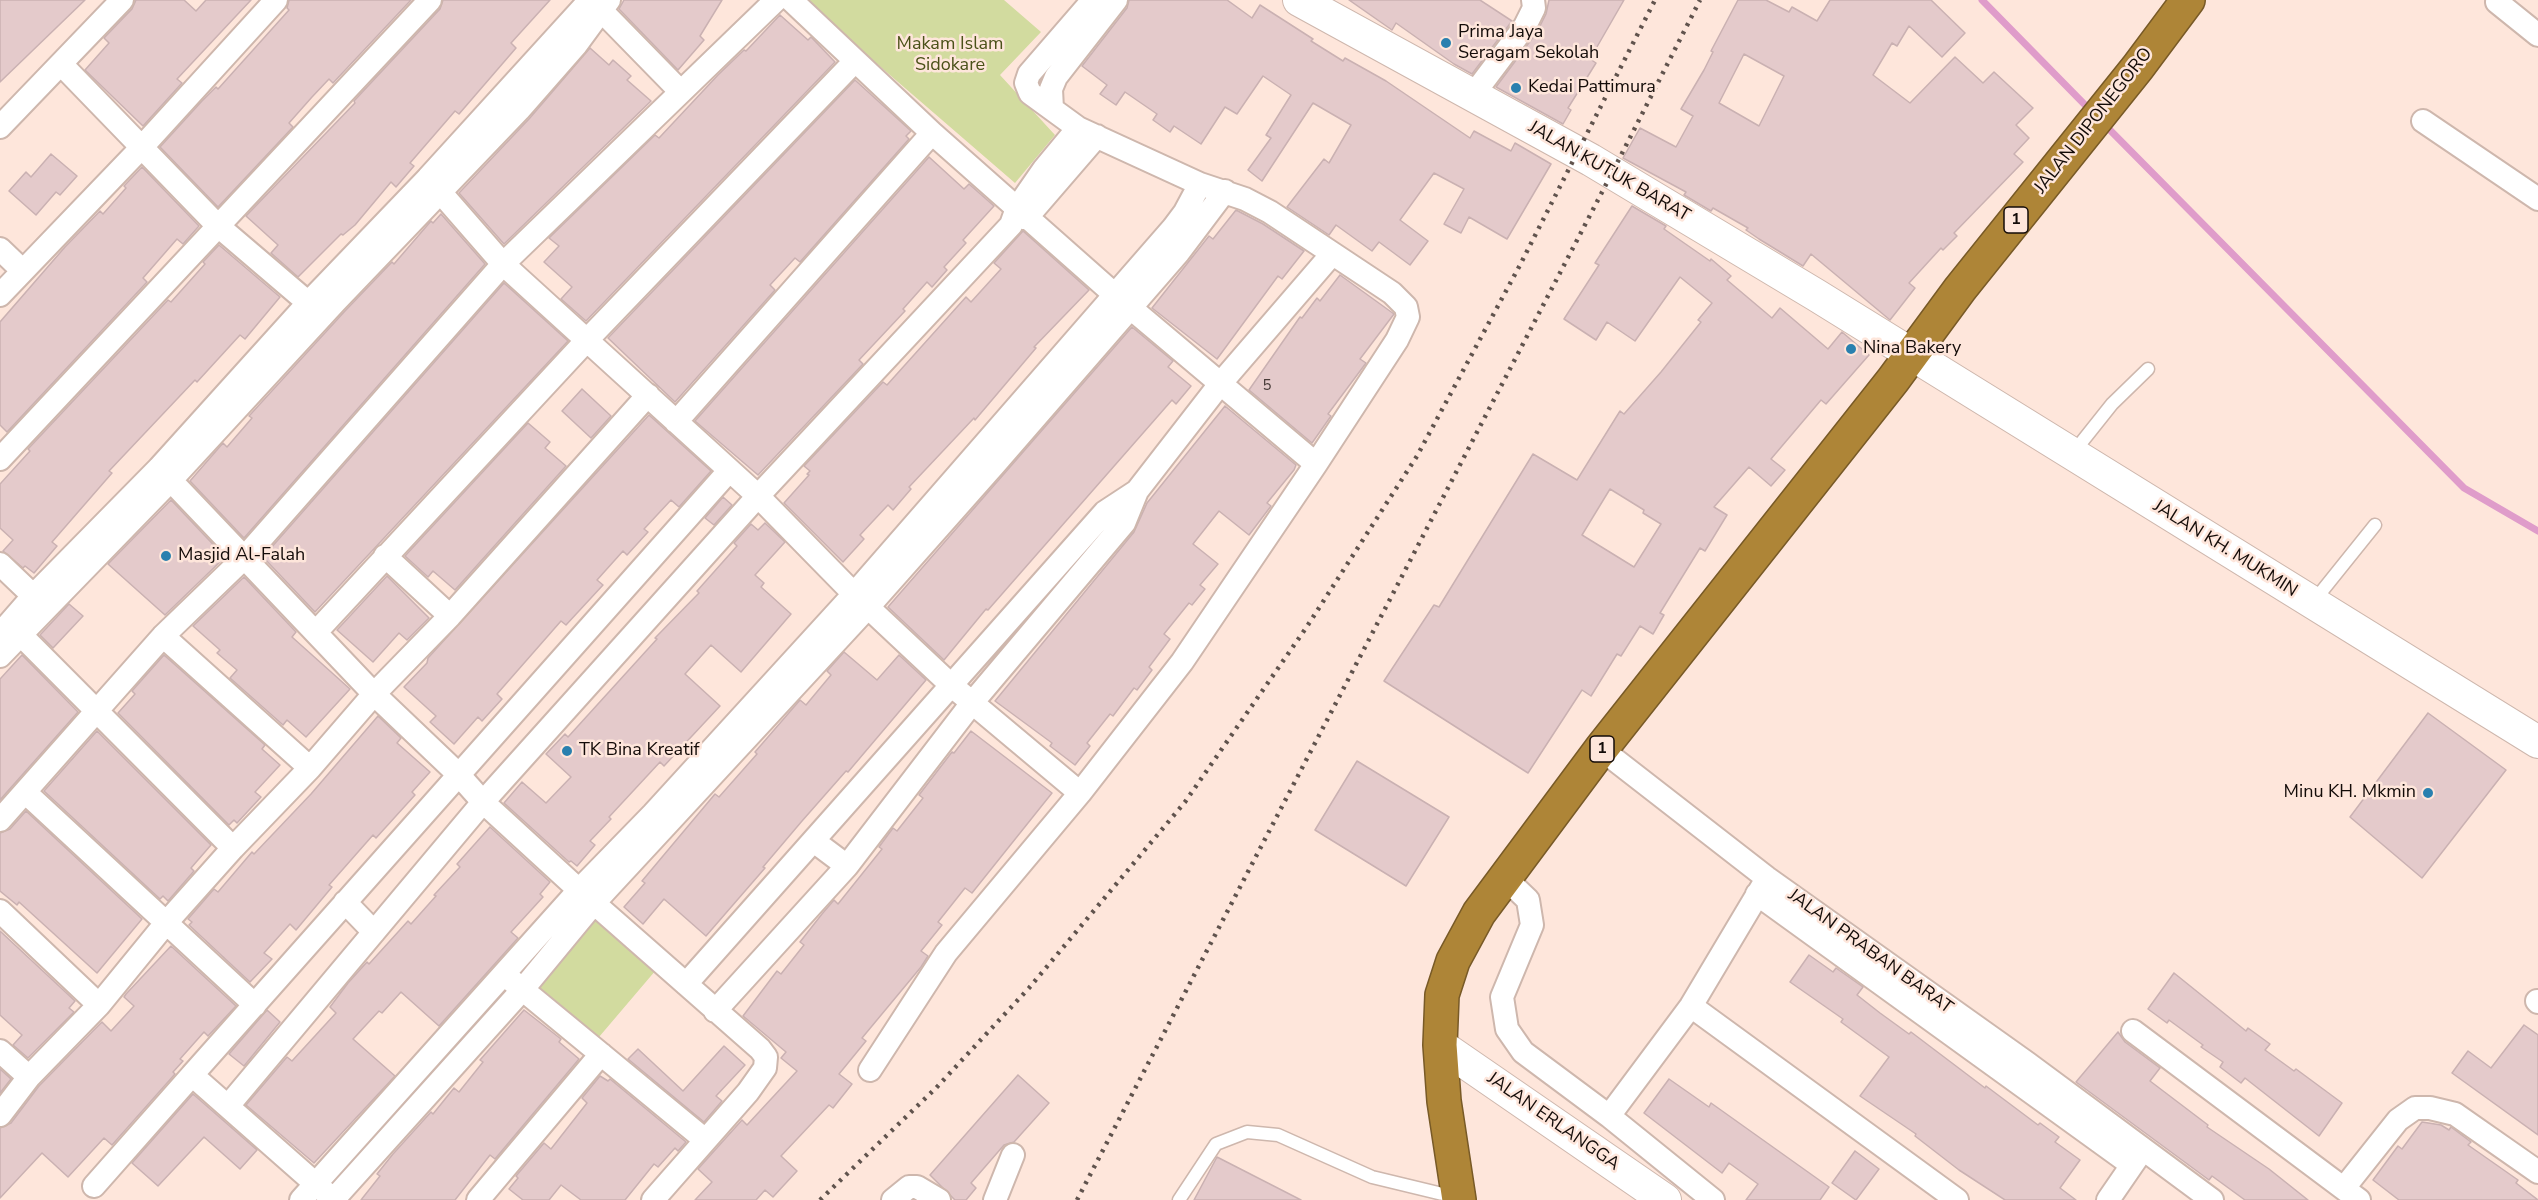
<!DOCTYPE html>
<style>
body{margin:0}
canvas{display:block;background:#fee6db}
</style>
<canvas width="2538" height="1200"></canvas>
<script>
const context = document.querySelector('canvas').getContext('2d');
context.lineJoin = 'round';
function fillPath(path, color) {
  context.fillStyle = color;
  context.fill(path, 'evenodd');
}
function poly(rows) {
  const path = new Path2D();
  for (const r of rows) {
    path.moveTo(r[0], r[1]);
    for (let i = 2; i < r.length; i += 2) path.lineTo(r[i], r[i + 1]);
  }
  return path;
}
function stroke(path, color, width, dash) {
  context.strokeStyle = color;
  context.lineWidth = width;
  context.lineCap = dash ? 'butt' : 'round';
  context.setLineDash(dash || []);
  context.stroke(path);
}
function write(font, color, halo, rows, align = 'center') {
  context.font = font + ' "Nunito Sans",sans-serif';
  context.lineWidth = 5;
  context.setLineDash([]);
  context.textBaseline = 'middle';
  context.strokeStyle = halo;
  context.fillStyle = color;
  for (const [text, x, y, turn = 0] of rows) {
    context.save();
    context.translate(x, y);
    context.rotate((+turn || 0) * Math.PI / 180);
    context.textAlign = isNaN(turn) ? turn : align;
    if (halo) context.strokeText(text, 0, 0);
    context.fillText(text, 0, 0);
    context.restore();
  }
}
const green = poly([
 [803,0,1004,0,1041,32,1000,75,1055,135,1015,183],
 [591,912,656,970,599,1037,533,982]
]);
const stream = poly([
 [1982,0,2091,111],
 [2103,123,2464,488,2538,531]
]);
const building = poly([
 [0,0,85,0,0,82,0,0],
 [136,0,184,0,196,11,206,0,251,0,177,79,182,83,143,126,85,70,109,43,104,38,132,9,136,0],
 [289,0,411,0,333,83,329,79,312,97,289,123,293,127,218,207,160,147,202,101,216,87,218,89,289,10,287,8,289,0],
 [443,0,550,0,511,43,516,48,459,114,455,111,410,163,414,166,396,187,391,182,355,225,343,235,341,234,298,277,271,253,278,245,246,216,355,103,354,101,440,9,443,0],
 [624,0,722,0,700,36,704,40,678,70,619,9,624,0],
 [1129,0,1227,0,1252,18,1260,5,1313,39,1311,41,1343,61,1345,58,1386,81,1470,138,1474,131,1511,151,1515,143,1551,164,1507,239,1469,217,1461,233,1444,224,1464,189,1434,173,1400,220,1428,241,1410,265,1379,242,1372,251,1336,225,1329,235,1287,207,1324,159,1329,163,1351,125,1313,103,1262,181,1248,170,1271,138,1266,135,1291,95,1263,76,1237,114,1225,107,1201,144,1174,126,1170,132,1153,120,1157,114,1125,92,1116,105,1100,94,1107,85,1082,66,1127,8,1129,0],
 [1349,0,1480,0,1512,21,1472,74,1454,64,1396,23,1392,30,1349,0],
 [1549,0,1624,0,1590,59,1596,63,1568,108,1571,110,1563,124,1496,87,1537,32,1546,14,1549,0],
 [1738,0,1766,0,1789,12,1792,7,1817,21,1830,0,1931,0,1965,33,1942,57,1909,26,1897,46,1892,43,1873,75,1910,103,1955,57,1983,83,1994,72,2033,108,2016,125,2029,138,2014,154,2023,162,1954,233,1957,236,1943,250,1941,248,1909,283,1915,288,1890,320,1811,254,1803,266,1759,239,1746,230,1748,228,1713,208,1711,211,1684,195,1686,192,1623,158,1640,128,1676,147,1693,116,1681,109,1704,70,1713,52,1711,51,1738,0],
 [1744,54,1784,76,1759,126,1719,103,1744,54],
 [780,15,808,40,811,37,835,62,586,321,561,299,572,287,544,262,559,246,549,238,655,135,659,138,718,75,744,50,746,51,780,15],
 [590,48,609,65,613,60,631,76,627,80,651,101,504,244,459,193,529,119,590,48],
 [855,80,911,131,906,136,909,139,800,262,795,258,770,285,775,290,675,402,608,338,855,80],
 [51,154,77,176,60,195,56,192,36,215,9,191,26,172,31,177,51,154],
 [929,157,964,189,969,184,994,206,963,240,966,243,944,267,947,270,932,287,927,282,903,309,905,311,859,360,863,364,758,475,695,421,929,157],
 [142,167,199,226,183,244,177,239,143,278,147,282,7,432,0,425,0,322,65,247,100,211,103,214,126,188,124,186,142,167],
 [1632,206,1666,226,1664,229,1710,261,1711,259,1731,276,1727,280,1772,318,1780,308,1828,349,1842,332,1869,355,1826,404,1821,400,1771,459,1785,470,1771,486,1749,467,1714,507,1727,515,1705,551,1700,548,1660,613,1664,615,1653,634,1640,626,1621,656,1617,654,1591,696,1582,690,1528,773,1384,681,1434,605,1439,607,1533,454,1577,480,1620,411,1624,414,1661,372,1701,322,1698,320,1712,303,1680,277,1635,341,1607,322,1596,340,1564,319,1599,265,1595,263,1632,206],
 [1610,489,1644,510,1643,513,1661,524,1634,567,1582,535,1610,489],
 [1236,210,1263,224,1304,251,1282,279,1278,276,1217,359,1152,308,1209,236,1213,239,1236,210],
 [441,214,485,264,244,538,190,481,223,443,227,447,252,418,249,416,345,311,392,262,394,264,431,221,433,223,441,214],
 [1023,231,1089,290,1034,347,1036,348,975,420,974,418,909,487,911,489,893,510,888,505,860,535,864,539,843,562,784,503,809,475,807,474,810,471,804,466,883,382,887,385,966,297,971,302,1001,269,994,263,1023,231],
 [219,245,280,297,245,339,240,335,197,382,195,380,109,471,112,473,52,542,57,546,34,573,25,566,23,568,3,551,13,540,0,528,0,484,30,451,28,449,168,300,171,302,205,264,203,262,219,245],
 [1340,275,1394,314,1360,359,1366,363,1328,414,1331,416,1312,443,1249,390,1300,317,1302,318,1317,298,1320,301,1340,275],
 [504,283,568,341,315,612,263,557,504,283],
 [1132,327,1173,361,1168,367,1191,386,1176,404,1172,400,988,610,986,609,944,660,888,607,1132,327],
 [582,389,611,416,591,438,562,411,582,389],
 [1225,406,1296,465,1294,470,1267,503,1271,506,1249,535,1219,511,1193,544,1218,564,1200,585,1205,589,1192,605,1189,603,1164,634,1170,639,1149,667,1152,670,1137,690,1134,688,1113,716,1110,714,1087,743,1090,746,1075,765,1050,746,1052,743,995,701,1134,532,1147,503,1225,406],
 [649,415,711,471,679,507,671,500,644,529,648,532,627,555,623,551,597,580,603,585,566,625,561,621,497,694,502,699,482,721,478,717,454,744,430,722,436,716,404,687,427,663,428,658,649,415],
 [528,423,550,442,545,448,566,466,455,590,433,571,428,577,405,556,528,423],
 [723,497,732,505,714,525,705,518,723,497],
 [171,500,225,557,165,615,108,564,171,500],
 [765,523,785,542,755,575,764,583,761,587,791,614,741,672,711,645,685,674,720,706,664,766,660,762,609,817,611,819,590,841,595,845,577,866,571,861,569,862,504,803,522,782,546,803,571,777,546,754,565,734,568,737,657,639,655,638,699,593,697,591,737,546,734,543,751,524,758,530,765,523],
 [387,576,429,618,407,640,399,633,373,662,337,630,387,576],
 [244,577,296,632,292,637,350,689,306,737,287,720,283,725,230,678,237,670,217,653,220,650,193,626,244,577],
 [69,604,83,616,53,648,40,635,69,604],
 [844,652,877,680,899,655,926,680,848,772,846,771,802,821,763,867,765,868,706,936,664,899,643,924,624,907,645,883,642,881,715,794,719,797,757,754,755,752,800,700,806,705,831,675,827,671,844,652],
 [22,655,78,712,0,800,0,679,22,655],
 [164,655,265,745,262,749,280,765,255,792,261,797,237,823,234,820,229,825,118,713,135,694,132,691,164,655],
 [2428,713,2506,770,2422,878,2350,817,2428,713],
 [378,716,401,738,397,743,430,772,412,792,415,795,376,838,373,835,329,885,332,887,296,930,290,924,264,953,272,959,250,982,189,925,192,922,188,919,214,889,218,892,252,852,254,854,311,794,378,716],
 [97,731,211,845,191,868,194,871,168,901,163,896,160,899,44,791,97,731],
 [971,731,1052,793,972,893,965,888,938,922,942,925,921,951,928,956,921,967,862,1038,866,1041,839,1074,852,1084,833,1108,829,1105,781,1156,797,1171,773,1197,765,1190,756,1200,695,1200,712,1182,698,1169,742,1120,747,1125,797,1071,781,1058,786,1052,743,1016,777,971,781,974,804,945,800,942,822,914,834,900,838,904,882,849,879,847,893,828,897,831,923,798,919,795,952,752,954,753,971,731],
 [1357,761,1449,817,1406,886,1315,830,1357,761],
 [26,811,142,919,97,973,19,902,17,905,0,891,0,833,10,829,26,811],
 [490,827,550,882,540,894,543,897,511,932,518,938,439,1026,401,992,382,1013,379,1011,353,1039,395,1076,314,1163,246,1105,287,1057,292,1061,336,1013,330,1007,348,983,367,962,369,964,408,921,411,924,436,896,434,895,460,867,457,864,490,827],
 [0,931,75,1001,69,1008,74,1012,28,1058,13,1045,22,1035,0,1015,0,931],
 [171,946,236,1006,208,1036,204,1032,180,1059,183,1061,173,1072,175,1074,112,1145,104,1138,68,1177,42,1153,0,1198,0,1128,11,1123,39,1086,94,1030,102,1022,111,1031,134,1006,124,997,126,994,171,946],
 [1809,955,1833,972,1836,968,1863,987,1857,995,1880,1013,1909,1034,1911,1032,1985,1088,1986,1086,2038,1125,2040,1123,2059,1137,2055,1142,2080,1160,2060,1188,2076,1200,2005,1200,1959,1170,1915,1136,1916,1134,1860,1096,1889,1057,1841,1022,1843,1019,1790,982,1809,955],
 [2174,973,2246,1031,2248,1028,2270,1044,2265,1050,2294,1071,2296,1069,2342,1103,2319,1136,2245,1078,2241,1083,2220,1067,2223,1062,2201,1047,2203,1045,2169,1020,2167,1023,2148,1009,2174,973],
 [267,1010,280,1022,244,1066,229,1054,267,1010],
 [524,1010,561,1039,559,1042,579,1059,495,1159,490,1155,455,1200,361,1200,380,1176,377,1174,393,1154,431,1112,433,1114,454,1088,459,1092,483,1062,480,1060,524,1010],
 [2524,1025,2538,1035,2538,1135,2452,1073,2468,1051,2491,1068,2524,1025],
 [2118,1032,2125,1042,2160,1068,2150,1081,2208,1125,2207,1127,2269,1169,2308,1200,2245,1200,2212,1176,2209,1180,2076,1082,2118,1032],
 [724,1046,745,1065,716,1096,722,1101,704,1122,628,1059,638,1049,683,1091,724,1046],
 [0,1069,11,1079,0,1093,0,1069],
 [1018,1075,1049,1103,1014,1142,1004,1145,971,1183,976,1188,966,1200,955,1200,930,1175,1018,1075],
 [600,1076,608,1081,610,1079,686,1142,678,1151,675,1148,658,1167,654,1164,625,1200,581,1200,561,1185,549,1200,523,1200,509,1189,518,1178,516,1176,544,1143,551,1149,587,1103,582,1098,600,1076],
 [1669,1079,1709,1107,1711,1103,1829,1187,1820,1200,1746,1200,1758,1184,1729,1163,1722,1173,1644,1113,1669,1079],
 [193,1094,257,1150,240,1169,204,1137,158,1186,132,1163,193,1094],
 [2422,1122,2441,1125,2449,1130,2451,1127,2471,1142,2468,1145,2518,1180,2516,1183,2538,1200,2399,1200,2373,1180,2398,1146,2402,1149,2422,1122],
 [1855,1151,1879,1169,1856,1200,1832,1183,1855,1151],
 [1217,1157,1301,1200,1194,1200,1217,1157]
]);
const lane = poly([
 [2073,453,2112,404,2148,369],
 [2314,601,2375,525],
 [1179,1200,1216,1144,1247,1132,1278,1135,1372,1177,1455,1197]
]);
const street = poly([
 [791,0,932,133,1114,294,1316,464],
 [593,2,680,91],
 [2497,2,2538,35],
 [61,64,217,225,319,312],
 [1473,95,1525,26,1534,8,1533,0],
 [1052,109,1051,89,1056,77,1116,0],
 [2423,121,2538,199],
 [0,127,122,0],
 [428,178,503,264,758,496,854,594,951,685,1080,793],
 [1024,218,1028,216,1097,136],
 [0,249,23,271],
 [0,295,142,147,276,0],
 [676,422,932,133],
 [0,459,430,0],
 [159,468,374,694,458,774,483,802,579,890,760,1049,766,1057,765,1068,748,1092,653,1200],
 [385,556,450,616],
 [0,564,44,606],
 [11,625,233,848],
 [317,631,587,340,855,61],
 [0,634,34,595,159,468,308,303,428,178,590,0],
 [163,636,310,768],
 [0,656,171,480,335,302,519,110,576,45,609,0],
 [1601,749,1767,878,2027,1063,2212,1200],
 [25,792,255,1005],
 [0,820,163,636,245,557,503,264,776,0],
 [815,842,847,866],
 [1505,878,1528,900,1532,925,1502,997,1507,1029,1523,1052,1609,1116,1713,1200],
 [1757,894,2132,1165],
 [345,902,374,932],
 [0,911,99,1005],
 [511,980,704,1139],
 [686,984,1105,512,1137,491],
 [2537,1001,2538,1002],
 [1691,1006,1957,1200],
 [715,1011,847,866,972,703,1124,523,1137,491,1220,384,1332,254],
 [2133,1031,2359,1200],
 [0,1051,29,1077],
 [870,1070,946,953,1080,793,1182,662,1316,464,1397,340,1408,317,1406,307,1392,293,1270,212,1245,199,1200,184,1078,128,1030,93,1026,83,1029,74,1093,0],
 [228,1106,483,802,758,496,1011,225,1017,208,1044,169,1078,128],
 [0,1115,29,1077,99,1005,166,923,233,848,310,768,374,694,450,616,648,395],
 [1609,1116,1691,1006,1765,882],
 [94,1186,192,1075],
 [2344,1188,2398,1120,2415,1108,2430,1108,2455,1114,2538,1172],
 [326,1193,192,1075,728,472],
 [301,1200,579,890,653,814,854,594,1173,228,1185,212,1200,184],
 [333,1200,523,989,594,903,869,606,995,464,1179,252,1225,191],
 [478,1200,601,1054],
 [893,1200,909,1187,917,1187,939,1200],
 [995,1200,1013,1155],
 [2108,1200,2141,1152]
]);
const secondary = poly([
 [1299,0,1591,160,1816,295,2538,742],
 [1440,1045,1665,1200]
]);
const highway = poly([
 [1459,1200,1444,1101,1440,1045,1442,995,1453,961,1479,913,1601,749,1893,380,1960,289,2138,67,2188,0]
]);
const rail = poly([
 [820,1200,936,1088,1029,988,1185,802,1306,628,1417,456,1520,265,1655,0],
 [1077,1200,1612,173,1700,0]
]);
const markers = [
 [1446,43,6,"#2980af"],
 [1516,88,6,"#2980af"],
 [1851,349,6,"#2980af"],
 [166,556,6,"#2980af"],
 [567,751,6,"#2980af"],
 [2428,793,6,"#2980af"]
];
const numberNames = [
 ["5",1267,386]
];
const shields = [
 [2016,220,24],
 [1602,749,24]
];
const shieldNames = [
 ["1",2016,220],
 ["1",1602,749]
];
const poiNames = [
 ["Prima Jaya",1458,33],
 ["Seragam Sekolah",1458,54],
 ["Kedai Pattimura",1528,88],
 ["Nina Bakery",1863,349],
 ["Masjid Al-Falah",178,556],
 ["TK Bina Kreatif",579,751],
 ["Minu KH. Mkmin",2416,793,"right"]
];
const parkNames = [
 ["Makam Islam",950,45],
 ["Sidokare",950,66]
];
const streetNames = [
 ["JALAN DIPONEGORO",2094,121,-52],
 ["JALAN KUTUK BARAT",1609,172,30],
 ["JALAN KH. MUKMIN",2225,549,32],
 ["JALAN PRABAN BARAT",1870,952,36],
 ["JALAN ERLANGGA",1553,1122,35]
];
fillPath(green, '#d2db9f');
stroke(stream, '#df9cca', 7);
fillPath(building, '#e4cacb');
stroke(building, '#cab1b2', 1.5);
stroke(lane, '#ceb7ad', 15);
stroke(street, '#ceb7ad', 26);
stroke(secondary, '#ceb7ad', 34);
stroke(highway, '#785a27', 36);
stroke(lane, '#fff', 12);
stroke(street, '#fff', 22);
stroke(secondary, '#fff', 32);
stroke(highway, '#ae8537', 33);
stroke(rail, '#60534d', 4.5, [3, 6]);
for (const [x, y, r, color] of markers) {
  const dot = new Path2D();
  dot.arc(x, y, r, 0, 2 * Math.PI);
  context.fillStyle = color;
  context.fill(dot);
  stroke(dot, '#fee6db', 2);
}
write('15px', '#473b39', null, numberNames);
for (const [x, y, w] of shields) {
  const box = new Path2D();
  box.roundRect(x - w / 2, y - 13, w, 26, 4.5);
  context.fillStyle = '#fee6db';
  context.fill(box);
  stroke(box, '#130b08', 1.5);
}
write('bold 16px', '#130b08', null, shieldNames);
write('18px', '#130b08', '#fee6db', poiNames, 'left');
write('18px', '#4b5119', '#fee6db', parkNames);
write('18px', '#130b08', '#fee6db', streetNames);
</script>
